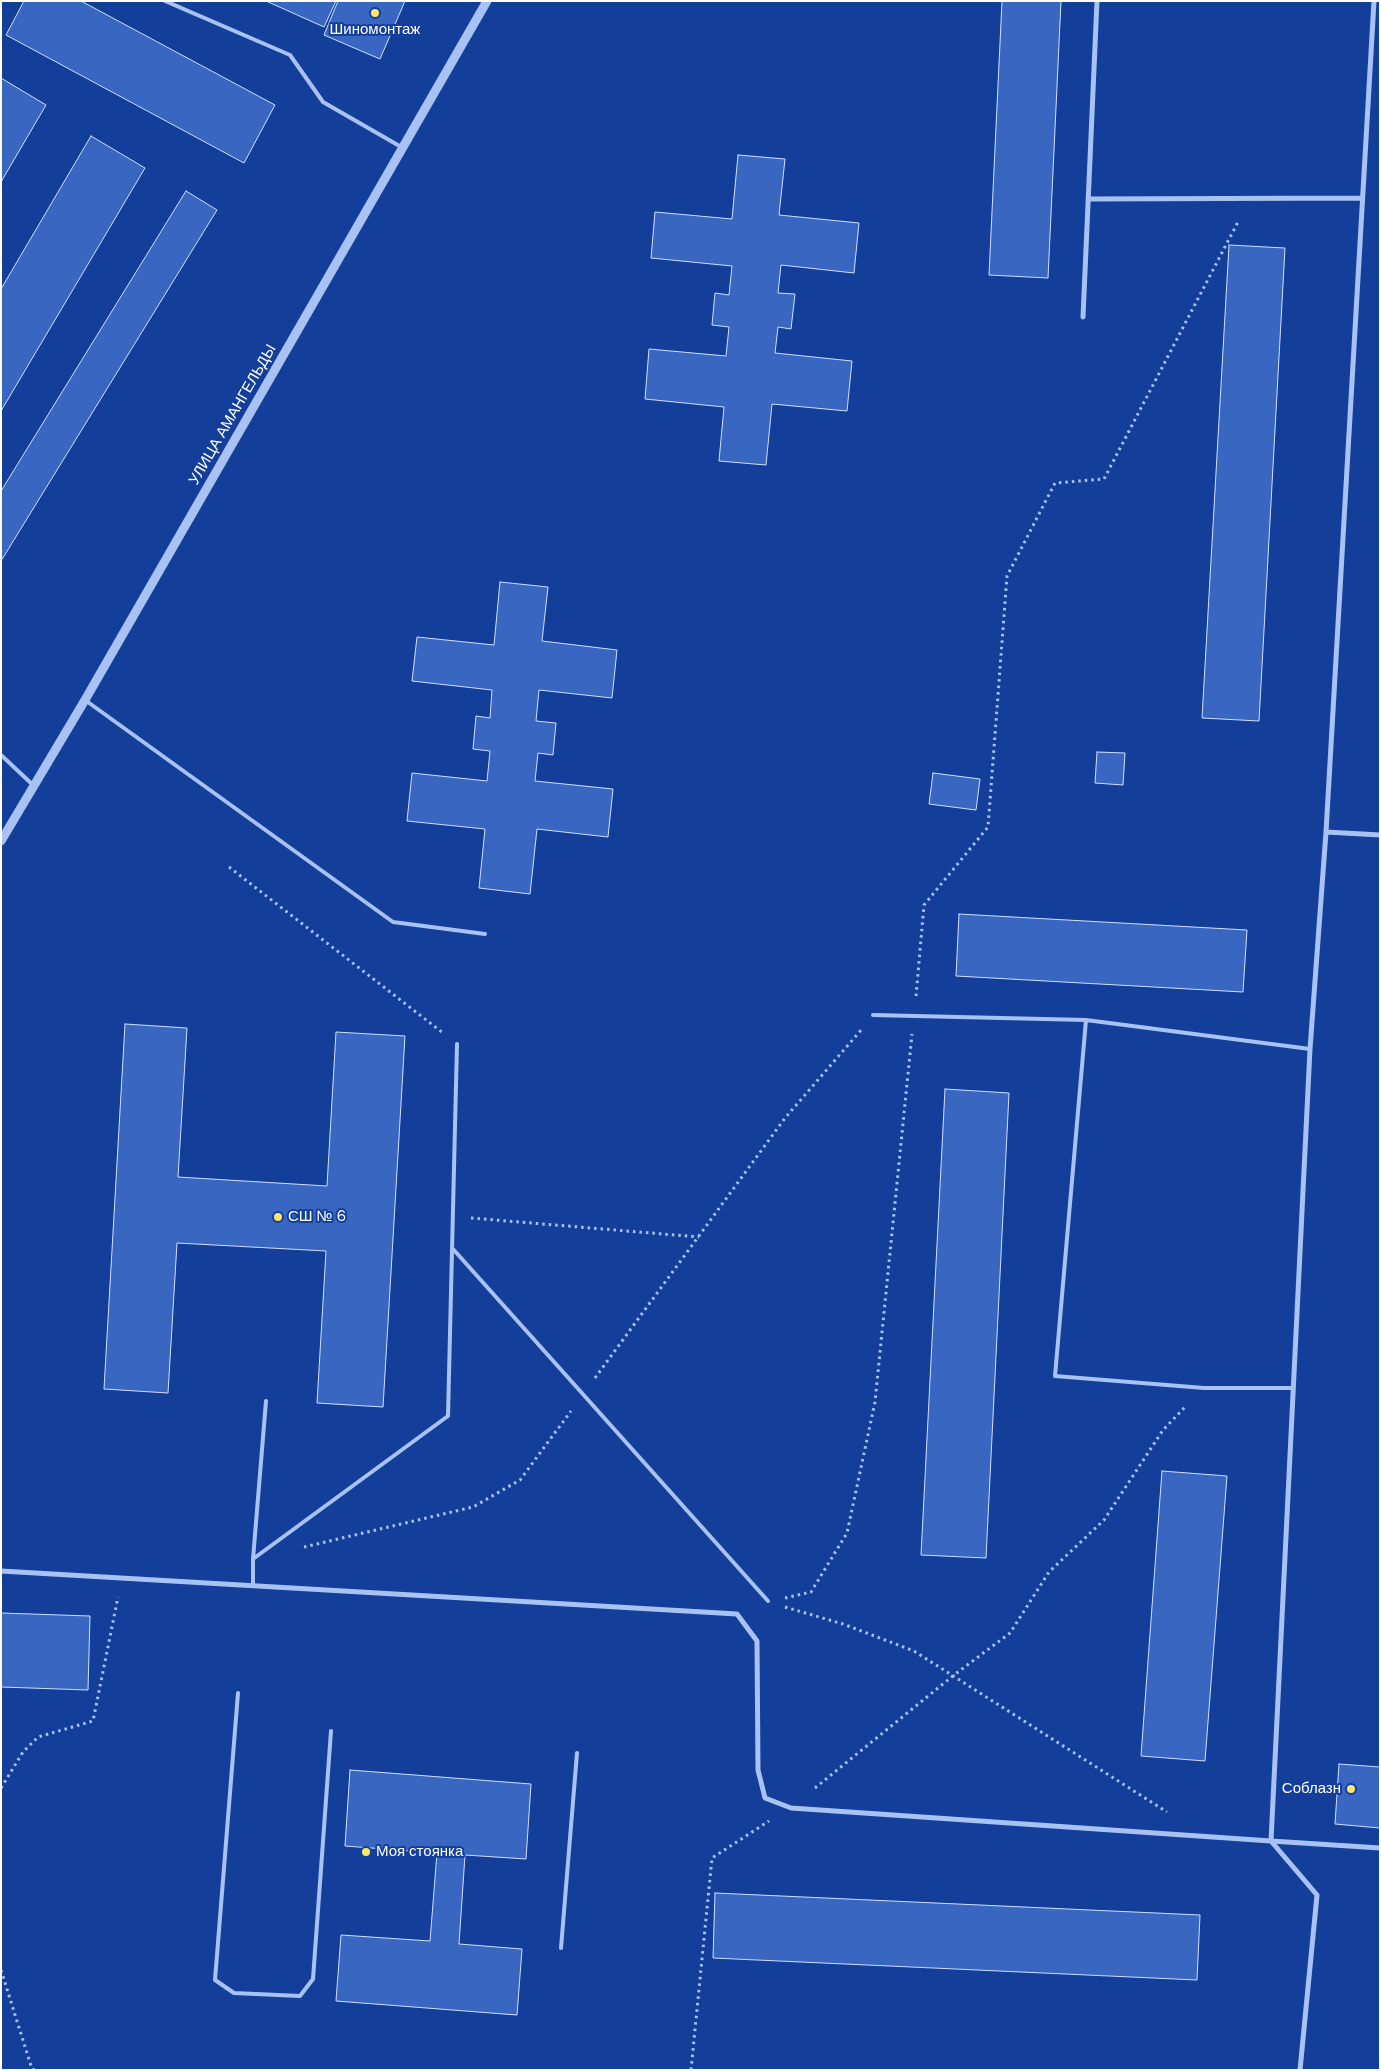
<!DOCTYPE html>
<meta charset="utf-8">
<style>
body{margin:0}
#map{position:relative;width:1381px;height:2071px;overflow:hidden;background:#133f9b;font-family:"DM Sans",sans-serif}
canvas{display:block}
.frame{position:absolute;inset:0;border:2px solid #fff;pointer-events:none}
</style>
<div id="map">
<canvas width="1381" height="2071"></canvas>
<div class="frame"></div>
</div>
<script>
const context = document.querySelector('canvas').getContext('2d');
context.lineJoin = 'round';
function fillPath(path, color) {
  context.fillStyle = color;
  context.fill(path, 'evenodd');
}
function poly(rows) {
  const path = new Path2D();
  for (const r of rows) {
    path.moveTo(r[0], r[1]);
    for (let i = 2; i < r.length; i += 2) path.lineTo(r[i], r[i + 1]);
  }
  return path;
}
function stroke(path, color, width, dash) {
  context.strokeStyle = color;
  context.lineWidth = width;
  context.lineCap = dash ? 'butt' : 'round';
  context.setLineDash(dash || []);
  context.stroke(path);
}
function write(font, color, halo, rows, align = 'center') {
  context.font = font + ' "DM Sans",sans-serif';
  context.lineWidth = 4;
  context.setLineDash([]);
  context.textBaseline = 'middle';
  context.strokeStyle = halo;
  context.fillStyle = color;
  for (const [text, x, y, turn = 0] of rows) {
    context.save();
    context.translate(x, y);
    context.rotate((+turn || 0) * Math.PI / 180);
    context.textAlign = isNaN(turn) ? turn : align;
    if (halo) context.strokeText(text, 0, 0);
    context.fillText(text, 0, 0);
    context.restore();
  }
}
const building = poly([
 [24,1,81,1,275,105,244,163,6,35,24,1],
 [266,1,336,1,324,27,266,1],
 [338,1,405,1,380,59,324,35,338,1],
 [1002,1,1061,1,1048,278,989,275,1002,1],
 [1,78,46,105,1,182,1,78],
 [91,136,145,168,1,411,1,289,91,136],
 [738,155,785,159,779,215,859,223,854,273,781,265,778,293,795,294,791,329,778,327,775,353,852,361,847,411,772,404,766,465,719,461,724,407,645,399,649,349,726,356,729,327,712,325,715,293,729,295,732,266,651,258,655,212,732,219,738,155],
 [186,191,217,210,1,561,1,491,186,191],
 [1229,245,1285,248,1259,721,1202,718,1229,245],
 [500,582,548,587,542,641,617,650,612,698,539,690,536,721,556,723,553,755,538,753,535,781,613,789,608,837,537,829,530,894,479,888,485,829,407,821,412,773,487,781,490,751,473,749,476,716,490,718,492,690,412,681,417,637,494,645,500,582],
 [1097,752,1125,753,1123,785,1095,783,1097,752],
 [933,773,980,779,976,810,929,804,933,773],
 [959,914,1247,930,1243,992,956,976,959,914],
 [125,1024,187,1028,178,1177,327,1186,336,1032,405,1036,383,1407,317,1403,326,1251,177,1243,168,1393,104,1389,125,1024],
 [945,1089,1009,1093,986,1558,921,1555,945,1089],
 [1162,1471,1227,1476,1205,1761,1141,1756,1162,1471],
 [1,1613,90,1616,88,1690,1,1687,1,1613],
 [1339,1764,1380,1767,1380,1828,1335,1824,1339,1764],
 [350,1770,531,1784,526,1859,465,1855,459,1944,522,1949,517,2015,336,2001,341,1935,430,1941,437,1853,345,1846,350,1770],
 [715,1893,1200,1915,1197,1980,713,1958,715,1893]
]);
const path = poly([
 [229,867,443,1033],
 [916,996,924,905,988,827,1007,576,1055,483,1104,479,1239,220],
 [471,1218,699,1237],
 [595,1378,785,1118,862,1029],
 [304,1547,473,1507,520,1480,571,1411],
 [785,1598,811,1592,847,1533,875,1402,912,1034],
 [785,1607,843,1624,914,1651,1167,1812],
 [1,1788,23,1752,38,1737,93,1721,118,1597],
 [815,1788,954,1675,1010,1633,1049,1572,1104,1520,1163,1430,1186,1406],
 [1,1970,32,2069,35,2070],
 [691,2070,712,1858,769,1821]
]);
const service = poly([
 [165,1,290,55,323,102,403,148],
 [85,700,393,922,485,934],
 [1,755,34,786],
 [873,1015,1086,1020],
 [453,1249,768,1601],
 [1292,1388,1204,1388,1055,1376,1086,1020,1310,1049],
 [253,1559,448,1416,457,1044],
 [253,1585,253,1559,266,1401],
 [238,1693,215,1980,234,1993,300,1996,313,1979,331,1731],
 [561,1948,577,1753]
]);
const minor = poly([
 [1088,199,1362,198],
 [1083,317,1097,1],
 [1326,832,1374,1],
 [1380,835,1326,832,1310,1049,1271,1841,1380,1848],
 [1,1571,737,1614,757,1641,758,1770,765,1798,791,1808,1271,1841,1317,1895,1300,2070]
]);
const tertiary = poly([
 [1,841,85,700,487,1]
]);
const markers = [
 [375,13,5,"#ffe56b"],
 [278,1217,5,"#ffe56b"],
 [1351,1789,5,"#ffe56b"],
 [366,1852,5,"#ffe56b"]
];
const poiNames = [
 ["Шиномонтаж",375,30,"center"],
 ["СШ № 6",288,1217],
 ["Соблазн",1341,1789,"right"],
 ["Моя стоянка",376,1852]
];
const streetNames = [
 ["УЛИЦА АМАНГЕЛЬДЫ",233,415,-60]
];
fillPath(building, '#3866c1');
stroke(building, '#d1e0fd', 1);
stroke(path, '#a8c2f3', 3, [2.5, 4]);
stroke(service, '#a8c2f3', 4);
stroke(minor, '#a8c2f3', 5);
stroke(tertiary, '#a8c2f3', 9);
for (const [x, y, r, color] of markers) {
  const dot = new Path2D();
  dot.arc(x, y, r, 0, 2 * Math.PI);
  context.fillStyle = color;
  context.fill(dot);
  stroke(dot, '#133f9b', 2);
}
write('15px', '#fff', '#133f9b', poiNames, 'left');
write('15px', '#fff', '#133f9b', streetNames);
</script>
